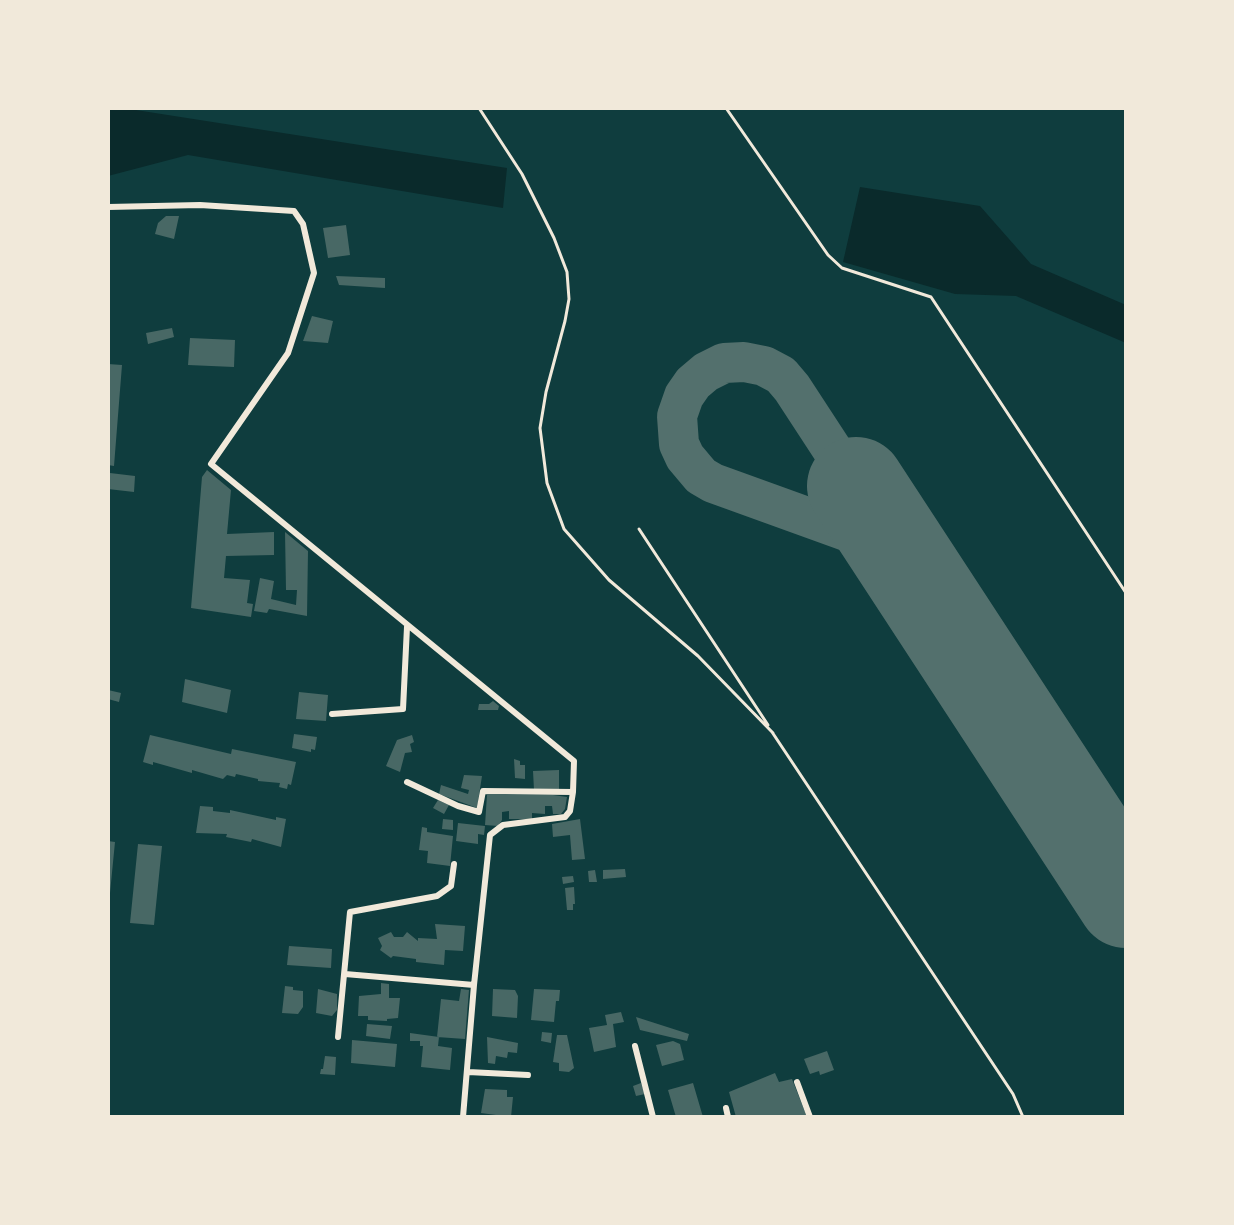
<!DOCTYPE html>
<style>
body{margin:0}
#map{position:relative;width:1234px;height:1225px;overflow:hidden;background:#0f3d3e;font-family:Inter,sans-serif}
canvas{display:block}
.frame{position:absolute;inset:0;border:110px solid #f1e9da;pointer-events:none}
</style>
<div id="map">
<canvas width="1234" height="1225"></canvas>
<div class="frame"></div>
</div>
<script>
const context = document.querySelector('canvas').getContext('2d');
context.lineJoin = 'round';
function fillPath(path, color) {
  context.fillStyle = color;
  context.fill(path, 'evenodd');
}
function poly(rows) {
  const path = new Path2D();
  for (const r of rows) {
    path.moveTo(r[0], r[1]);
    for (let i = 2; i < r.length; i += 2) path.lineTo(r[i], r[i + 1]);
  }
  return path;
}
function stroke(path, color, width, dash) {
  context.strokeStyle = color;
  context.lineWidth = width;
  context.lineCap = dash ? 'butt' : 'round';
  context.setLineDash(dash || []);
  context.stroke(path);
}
const water = poly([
 [108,108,123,108,507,168,503,208,188,155,108,176],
 [860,187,980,206,1031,264,1126,305,1126,343,1016,296,955,294,843,262]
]);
const taxiway = poly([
 [856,486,792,388,781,375,764,366,744,362,724,363,706,372,693,383,684,396,677,416,679,444,685,457,701,476,713,483,868,539,893,552,912,571]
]);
const runway = poly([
 [856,486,1126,899]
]);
const building = poly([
 [166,216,179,216,174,239,155,234,158,223],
 [346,225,350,255,328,258,323,228],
 [336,276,385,278,385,288,339,285],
 [312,316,333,321,328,343,303,341],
 [172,328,174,337,148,344,146,333],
 [190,338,235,340,234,367,188,365],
 [108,364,122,365,114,466,108,465],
 [207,470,231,490,227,534,274,532,274,555,226,556,224,578,250,580,247,603,253,604,251,617,191,608,202,477],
 [110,473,135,476,134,492,108,489],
 [285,532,308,551,307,616,269,609,267,613,254,611,260,578,274,581,271,599,296,605,297,590,286,590],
 [185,679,231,690,227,713,182,702],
 [108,690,121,693,119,702,108,699],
 [299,692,328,695,326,721,296,719],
 [493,701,499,706,498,710,478,710,479,704,489,704],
 [294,734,317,737,315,750,311,749,311,752,292,748],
 [150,735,231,754,232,749,296,762,291,785,288,784,287,789,279,787,280,783,258,781,258,779,236,774,235,777,227,775,223,779,192,770,192,773,153,762,153,765,143,762],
 [412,735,414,742,410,744,412,752,405,753,400,772,386,766,397,740],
 [514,759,520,761,520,765,525,765,525,779,515,778],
 [559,770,559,790,534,790,533,771],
 [464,775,482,776,477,808,439,794,441,785,468,794,469,790,461,788],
 [487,795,553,795,567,797,565,809,561,814,553,814,552,806,545,806,545,814,532,813,532,819,509,819,509,811,502,812,502,820,498,826,485,825],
 [438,800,449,805,444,814,433,808],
 [200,806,213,807,213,811,230,813,230,810,276,820,276,817,286,819,281,847,252,839,251,842,226,837,227,834,196,833],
 [443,819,453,820,453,830,442,829],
 [580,819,585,859,572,860,570,835,553,837,552,824],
 [458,823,485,826,484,835,478,834,478,844,456,841],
 [422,827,427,828,427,832,453,836,450,866,427,863,428,851,419,850],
 [108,841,115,842,110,893,108,893],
 [138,844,162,846,154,925,130,923],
 [625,869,626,877,603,879,603,870],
 [595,870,597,882,589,882,588,871],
 [573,876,574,882,563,884,562,877],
 [574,887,575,904,573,904,573,910,567,910,565,888],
 [435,924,465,926,463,951,445,950,444,965,416,962,416,959,393,956,391,958,380,950,382,946,378,938,391,932,394,937,403,937,407,932,418,941,418,938,437,939],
 [289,946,332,949,331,968,287,965],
 [381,983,389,984,389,998,400,998,398,1018,387,1019,387,1021,368,1020,368,1016,358,1016,359,996,381,994],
 [285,986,293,987,293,990,303,991,303,1007,298,1014,282,1013],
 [318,989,337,994,337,1010,332,1016,316,1013],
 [461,989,469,990,465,1039,437,1037,441,999,459,1001],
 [493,989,515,990,518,996,517,1018,492,1016],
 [534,989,560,990,559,1001,556,1001,554,1022,531,1020],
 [621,1012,624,1022,613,1024,616,1047,594,1052,589,1028,607,1025,605,1015],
 [636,1017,689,1034,687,1041,640,1030],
 [367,1024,392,1026,390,1039,366,1036],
 [542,1032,552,1033,551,1043,541,1041],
 [410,1033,439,1037,438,1046,452,1048,450,1070,421,1067,423,1046,420,1046,420,1041,410,1041],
 [557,1035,567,1035,574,1068,569,1072,559,1071,559,1063,553,1062],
 [487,1037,518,1043,517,1053,508,1052,507,1058,496,1056,495,1064,488,1063],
 [352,1040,397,1044,395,1067,351,1063],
 [673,1041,680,1044,684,1060,662,1066,656,1045],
 [827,1051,834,1070,820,1075,819,1071,810,1074,804,1059],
 [325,1056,336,1057,335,1075,320,1074,321,1069,323,1069],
 [775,1073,779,1082,792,1079,807,1117,736,1117,729,1092],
 [641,1083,645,1094,636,1096,633,1086],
 [693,1083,703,1117,676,1117,668,1090],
 [485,1089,507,1090,507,1097,513,1097,511,1117,481,1113]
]);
const service = poly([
 [479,108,522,174,554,238,567,272,569,299,565,321,546,392,540,428,547,483,564,529,609,580,698,656,773,733],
 [726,108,828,255,842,268,931,297,1126,593],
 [639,529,768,725],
 [772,732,1013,1094,1023,1117]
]);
const minor = poly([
 [108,207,200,205,294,211,303,224,314,273,288,353,211,464,574,761,573,792,570,811,565,817,503,825,490,835,474,985],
 [332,714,403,709,407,627],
 [407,782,458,806,479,812,483,791,573,792],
 [345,974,474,985,463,1117],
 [338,1037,350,912,437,896,451,886,454,864],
 [635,1046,653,1117],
 [468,1072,528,1075],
 [797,1082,810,1117],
 [726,1108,728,1117]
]);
fillPath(water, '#0a2a2b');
stroke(taxiway, '#53706d', 40);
stroke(runway, '#53706d', 98);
fillPath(building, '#486865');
stroke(service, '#f1e9da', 3);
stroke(minor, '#f1e9da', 6);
</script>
